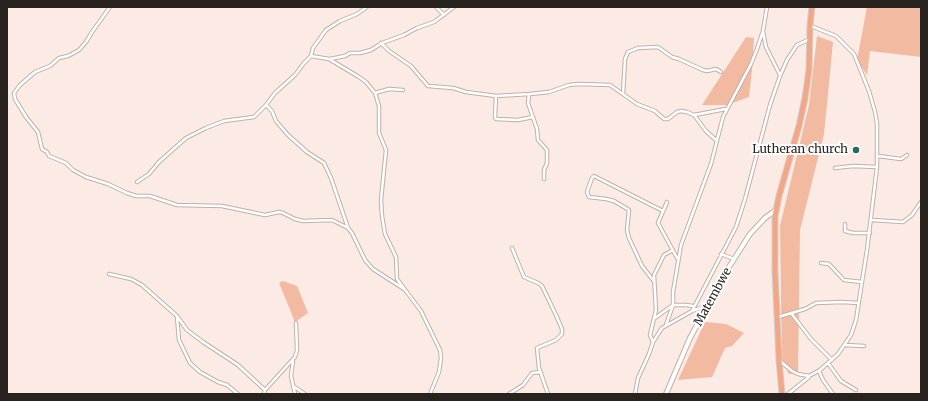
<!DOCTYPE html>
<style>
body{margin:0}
#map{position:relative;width:928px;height:401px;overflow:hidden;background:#fcebe4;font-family:Merriweather,serif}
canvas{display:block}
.frame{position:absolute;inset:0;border:8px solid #292320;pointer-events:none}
</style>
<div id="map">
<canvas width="928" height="401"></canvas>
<div class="frame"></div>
</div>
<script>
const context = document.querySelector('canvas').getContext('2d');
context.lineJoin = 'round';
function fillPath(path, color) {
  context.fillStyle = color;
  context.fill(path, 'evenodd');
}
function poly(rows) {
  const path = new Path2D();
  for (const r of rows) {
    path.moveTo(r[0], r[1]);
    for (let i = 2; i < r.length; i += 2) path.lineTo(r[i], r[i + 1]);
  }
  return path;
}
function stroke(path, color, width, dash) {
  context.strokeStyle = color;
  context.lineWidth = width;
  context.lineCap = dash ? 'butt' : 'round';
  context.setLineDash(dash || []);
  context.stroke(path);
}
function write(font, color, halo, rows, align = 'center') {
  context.font = font + ' Merriweather,serif';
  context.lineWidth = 4;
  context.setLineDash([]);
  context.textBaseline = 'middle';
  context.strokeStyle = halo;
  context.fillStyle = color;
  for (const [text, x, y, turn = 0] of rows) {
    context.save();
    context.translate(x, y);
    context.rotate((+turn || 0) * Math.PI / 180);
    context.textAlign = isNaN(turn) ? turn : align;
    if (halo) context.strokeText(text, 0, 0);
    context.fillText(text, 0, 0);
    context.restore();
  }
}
const green = poly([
 [867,7,921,7,921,57,870,51,867,75,857,60],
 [817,36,833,42,824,134,800,230,798,373,789,374,782,362,780,226,809,105],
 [746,37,754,38,752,70,749,97,727,105,702,105],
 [283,281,297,286,308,313,295,322,279,283],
 [705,322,726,324,744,333,732,346,725,348,712,377,678,380]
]);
const street = poly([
 [110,7,92,32,86,42,79,50,68,56,59,58,50,66,35,72,20,85,14,93,15,99,26,117,38,132,42,149,47,152,49,156,66,163,73,170,86,177,108,184,127,193,136,196,150,196,177,205,222,206,265,215,279,212,283,213,295,219,303,221,332,220,348,228,352,233,365,260,373,269,404,289],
 [436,7,444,15],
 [763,32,766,47,780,75],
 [381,43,389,51,411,66,428,86,453,88,466,92,496,96,530,94,549,92,569,85,579,84,610,85,637,104,655,111,664,119,668,119,677,112,681,111,687,112,694,115,706,131,717,141],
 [311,56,313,48,326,30,340,21,357,14,367,7],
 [330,59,345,56,350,53,360,53,371,50,382,43,404,35,417,28,434,22,454,7],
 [375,93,389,89,403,90],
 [529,94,528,103,537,129,538,140,547,150,547,163,544,170,544,179],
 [623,94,625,59,628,52,638,48,658,47,672,57,679,59,703,70,707,71,716,69,721,72],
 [496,96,495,117,496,119,518,120,533,117],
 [266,105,272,111,276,121,288,135,307,152,324,163,331,178,348,228],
 [694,115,726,109],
 [878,156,901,159,903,158,907,155],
 [835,168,853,166,877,167],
 [137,182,149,174,159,162,186,138,206,128,224,121,254,117,266,105,275,93,295,75,304,63,311,56,329,59,359,77,366,82,375,93,379,106,379,133,386,150,381,200,382,216,385,234,396,257,397,279,421,311,440,350,441,358,439,372,430,394],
 [667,202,658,223,677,258],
 [872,220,903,222,912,215,921,202],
 [845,224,845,231,853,233,870,233],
 [512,248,524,277,538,283,542,286,556,315,562,329,562,334,556,340,537,348,539,368,548,394],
 [721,254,734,259],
 [821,263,829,264,844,280,862,282],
 [109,274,131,279,142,285,177,316,187,330,203,342,238,365,265,390],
 [653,280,642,266,629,238,627,230,629,210,614,201,606,199,589,197,587,192,592,178,594,176,663,211],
 [692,311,736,227,745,199,770,105,780,76,787,60,797,45,810,39],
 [791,313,811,339,832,360],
 [177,317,179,340,190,363,200,372,218,382,227,385,238,394],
 [778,317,805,309,816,303,842,302,859,303],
 [655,318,673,305,686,305,693,306],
 [666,325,673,305,673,292,681,245,711,164,723,117,751,64,757,49,763,31,767,7],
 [653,342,650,335,656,310,654,275,664,255,673,250],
 [845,345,864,346],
 [779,360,792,371,798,374,809,376,820,370,838,354,851,335,856,320,867,250,877,167,877,124,875,112,869,91,854,54,836,36,811,26],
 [293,361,291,376,295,394],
 [828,363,841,381,856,390],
 [819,371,823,380,833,394],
 [293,386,305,394],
 [264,394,265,390,295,357,297,350,296,323],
 [509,394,523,385,532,373,541,372],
 [635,394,638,378,649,354,653,342,662,328,692,311,708,305],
 [788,394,809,377]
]);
const secondary = poly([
 [666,394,690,338,722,278,750,234,765,218,776,210]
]);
const highway = poly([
 [782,394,779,360,775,271,775,216,779,196,799,126,805,98,809,70,810,25,812,7]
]);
const markers = [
 [856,150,4,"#226b63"]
];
const poiNames = [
 ["Lutheran church",848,150]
];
const streetNames = [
 ["Matembwe",713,297,-61]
];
fillPath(green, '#f1baa1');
stroke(street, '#c0b0a9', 4.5);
stroke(secondary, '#c0b0a9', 6);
stroke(highway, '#d0cfce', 7);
stroke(street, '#fff', 2.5);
stroke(secondary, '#fff', 4);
stroke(highway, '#f4a785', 5);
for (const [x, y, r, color] of markers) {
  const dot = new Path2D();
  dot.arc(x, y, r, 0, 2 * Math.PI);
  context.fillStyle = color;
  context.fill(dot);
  stroke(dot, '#fff', 1.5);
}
write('12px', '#292320', '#fff', poiNames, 'right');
write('12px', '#292320', '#fff', streetNames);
</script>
